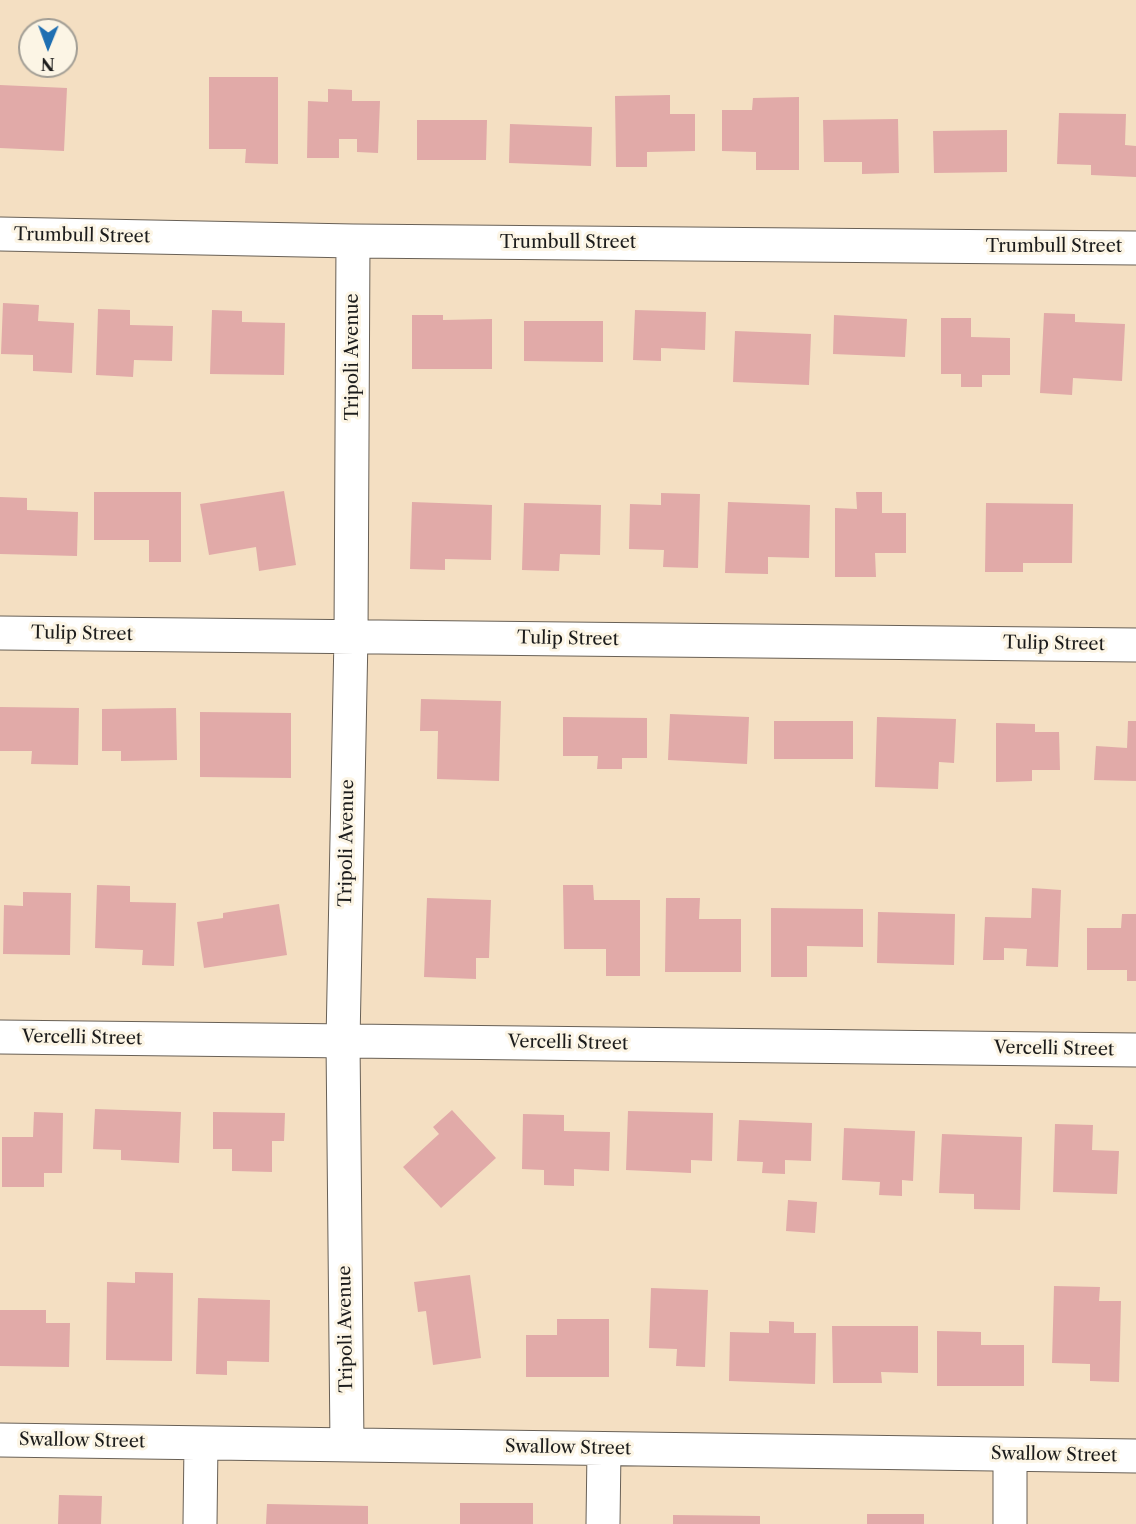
<!DOCTYPE html>
<style>
body{margin:0}
#map{position:relative;width:1136px;height:1524px;overflow:hidden;background:#f4dfc2;font-family:"Libre Caslon Text",serif}
canvas{display:block}
.north{position:absolute;left:18px;top:18px;width:60px;height:60px;box-sizing:border-box;background:#fcf5e5;border:2px solid #a29e95;border-radius:50%;rotate:181deg;font-size:16px;font-weight:700;line-height:24px;text-align:center;color:#1c1c1c}
.north::after{content:'';display:block;margin:auto;width:21px;height:27px;background:#1f6fb2;clip-path:polygon(50% 0,100% 100%,50% 72%,0 100%)}
</style>
<div id="map">
<canvas width="1136" height="1524"></canvas>
<div class="north">N</div>
</div>
<script>
const context = document.querySelector('canvas').getContext('2d');
context.lineJoin = 'round';
function fillPath(path, color) {
  context.fillStyle = color;
  context.fill(path, 'evenodd');
}
function poly(rows) {
  const path = new Path2D();
  for (const r of rows) {
    path.moveTo(r[0], r[1]);
    for (let i = 2; i < r.length; i += 2) path.lineTo(r[i], r[i + 1]);
  }
  return path;
}
function stroke(path, color, width, dash) {
  context.strokeStyle = color;
  context.lineWidth = width;
  context.lineCap = dash ? 'butt' : 'round';
  context.setLineDash(dash || []);
  context.stroke(path);
}
function write(font, color, halo, rows, align = 'center') {
  context.font = font + ' "Libre Caslon Text",serif';
  context.lineWidth = 6;
  context.setLineDash([]);
  context.textBaseline = 'middle';
  context.strokeStyle = halo;
  context.fillStyle = color;
  for (const [text, x, y, turn = 0] of rows) {
    context.save();
    context.translate(x, y);
    context.rotate((+turn || 0) * Math.PI / 180);
    context.textAlign = isNaN(turn) ? turn : align;
    if (halo) context.strokeText(text, 0, 0);
    context.fillText(text, 0, 0);
    context.restore();
  }
}
const building = poly([
 [209,77,278,77,278,164,245,163,246,149,209,149],
 [0,85,67,88,64,151,0,148],
 [328,89,352,90,352,101,380,101,378,153,357,152,357,139,339,139,339,158,307,158,308,101,328,102],
 [670,95,670,114,695,114,695,151,647,152,647,167,616,167,615,96],
 [799,97,799,170,756,170,756,152,722,151,722,110,752,110,753,98],
 [1059,113,1126,114,1125,145,1136,146,1136,177,1091,175,1091,165,1057,164],
 [898,119,899,173,862,174,862,162,824,162,823,120],
 [417,120,487,120,486,160,417,160],
 [510,124,592,127,591,166,509,163],
 [1007,130,1007,172,934,173,933,131],
 [3,303,39,305,38,321,74,323,72,373,33,371,33,355,1,354],
 [98,309,130,310,130,325,173,326,172,361,134,360,133,377,96,375],
 [212,310,242,311,242,322,285,323,284,375,210,374],
 [635,310,706,312,705,350,661,348,661,361,633,360],
 [1044,313,1075,314,1075,322,1125,324,1122,381,1073,378,1072,395,1040,393],
 [412,315,443,315,443,320,492,319,492,369,412,369],
 [834,315,907,319,905,357,833,354],
 [941,318,971,318,971,337,1010,338,1010,375,982,375,982,387,961,387,961,374,941,374],
 [524,321,603,321,603,362,524,361],
 [735,331,811,334,809,385,733,382],
 [284,491,296,565,259,571,256,547,209,555,200,504],
 [94,492,181,492,181,562,149,562,149,540,94,540],
 [856,492,882,492,882,513,906,513,906,553,875,553,876,577,835,577,835,508,857,509],
 [661,493,700,494,698,568,663,567,664,550,629,549,630,504,661,505],
 [0,497,27,498,27,510,78,512,77,556,0,554],
 [412,502,492,505,491,560,445,559,445,570,410,569],
 [728,502,810,505,809,558,768,557,768,574,725,573],
 [524,503,601,505,600,555,560,554,559,571,522,570],
 [986,503,1073,504,1072,563,1023,563,1023,572,985,572],
 [421,699,501,701,499,781,437,779,438,731,420,731],
 [0,707,79,708,78,765,31,764,32,751,0,751],
 [176,708,177,760,121,761,121,751,102,751,102,709],
 [200,712,291,713,291,778,200,777],
 [670,714,749,717,747,764,668,760],
 [563,717,647,718,647,758,622,758,622,769,597,769,598,756,563,756],
 [877,717,956,719,954,763,939,762,938,789,875,787],
 [774,721,853,721,853,759,774,759],
 [1128,721,1136,721,1136,781,1094,780,1096,746,1127,748],
 [996,723,1035,724,1035,732,1059,732,1060,770,1032,770,1032,781,996,782],
 [97,885,130,886,130,902,176,903,174,966,142,965,143,950,95,948],
 [563,885,593,885,594,900,640,900,640,976,606,976,606,949,564,949],
 [1032,888,1061,890,1058,967,1026,966,1027,949,1004,948,1004,960,983,960,985,917,1031,918],
 [23,892,71,893,70,955,3,954,4,905,23,906],
 [427,898,491,900,489,958,476,958,476,979,424,977],
 [666,898,700,898,699,919,741,919,741,972,665,972],
 [279,904,287,955,204,968,197,922,223,918,223,913],
 [771,908,863,909,863,947,807,946,807,977,771,977],
 [878,912,955,914,954,965,877,963],
 [1122,914,1136,914,1136,981,1127,981,1127,970,1087,970,1087,928,1121,928],
 [95,1109,181,1112,179,1163,121,1160,121,1150,93,1149],
 [452,1110,496,1158,441,1208,403,1167,439,1134,433,1127],
 [628,1111,713,1113,712,1161,691,1160,691,1173,626,1170],
 [34,1112,63,1113,62,1173,44,1173,44,1187,2,1187,2,1137,33,1137],
 [213,1112,285,1113,284,1141,272,1141,272,1172,232,1171,232,1149,213,1149],
 [523,1114,564,1115,564,1131,610,1132,609,1171,574,1169,574,1186,544,1185,544,1170,522,1169],
 [739,1120,812,1123,811,1161,785,1160,785,1174,762,1173,763,1162,737,1161],
 [1055,1124,1093,1125,1092,1150,1119,1151,1117,1194,1053,1192],
 [844,1128,915,1131,913,1181,902,1180,902,1196,879,1195,880,1182,842,1180],
 [942,1134,1022,1137,1020,1210,974,1209,974,1194,939,1193],
 [788,1200,817,1202,815,1233,786,1231],
 [135,1272,173,1273,172,1361,106,1360,107,1282,135,1283],
 [470,1275,481,1358,433,1365,426,1311,418,1312,414,1282],
 [1054,1286,1100,1287,1099,1301,1121,1301,1119,1382,1090,1381,1090,1364,1052,1363],
 [651,1288,708,1290,705,1367,676,1366,677,1349,649,1348],
 [198,1298,270,1300,269,1362,227,1361,227,1375,196,1374],
 [0,1310,46,1310,46,1323,70,1323,69,1367,0,1366],
 [557,1319,609,1319,609,1377,526,1377,526,1335,557,1335],
 [769,1321,794,1322,794,1333,816,1333,815,1384,729,1381,730,1332,769,1333],
 [832,1326,918,1326,918,1373,881,1372,882,1383,833,1383],
 [937,1331,981,1332,981,1345,1024,1345,1024,1386,937,1386],
 [59,1495,102,1496,101,1524,58,1524],
 [460,1503,533,1503,533,1524,460,1524],
 [267,1504,368,1506,368,1524,266,1524],
 [867,1514,924,1514,924,1524,867,1524],
 [673,1515,760,1516,760,1524,673,1524]
]);
const minor = poly([
 [0,234,353,241,1136,248],
 [0,633,1136,645],
 [0,1037,1136,1050],
 [0,1440,1136,1456],
 [347,1445,343,1041,351,636,353,241],
 [1010,1455,1010,1524],
 [200,1524,201,1443],
 [603,1524,604,1449]
]);
const streetNames = [
 ["Trumbull Street",82,236,1],
 ["Trumbull Street",568,243],
 ["Trumbull Street",1054,247],
 ["Tripoli Avenue",353,357,-90],
 ["Tulip Street",82,634,1],
 ["Tulip Street",568,639,1],
 ["Tulip Street",1054,644,1],
 ["Tripoli Avenue",347,843,-89],
 ["Vercelli Street",82,1038,1],
 ["Vercelli Street",568,1043,1],
 ["Vercelli Street",1054,1049,1],
 ["Tripoli Avenue",346,1329,-91],
 ["Swallow Street",82,1441,1],
 ["Swallow Street",568,1448,1],
 ["Swallow Street",1054,1455,1]
];
fillPath(building, '#e1aaa8');
stroke(minor, '#686056', 35);
stroke(minor, '#fff', 33);
write('18px', '#1c1c1c', '#fcf5e5', streetNames);
</script>
